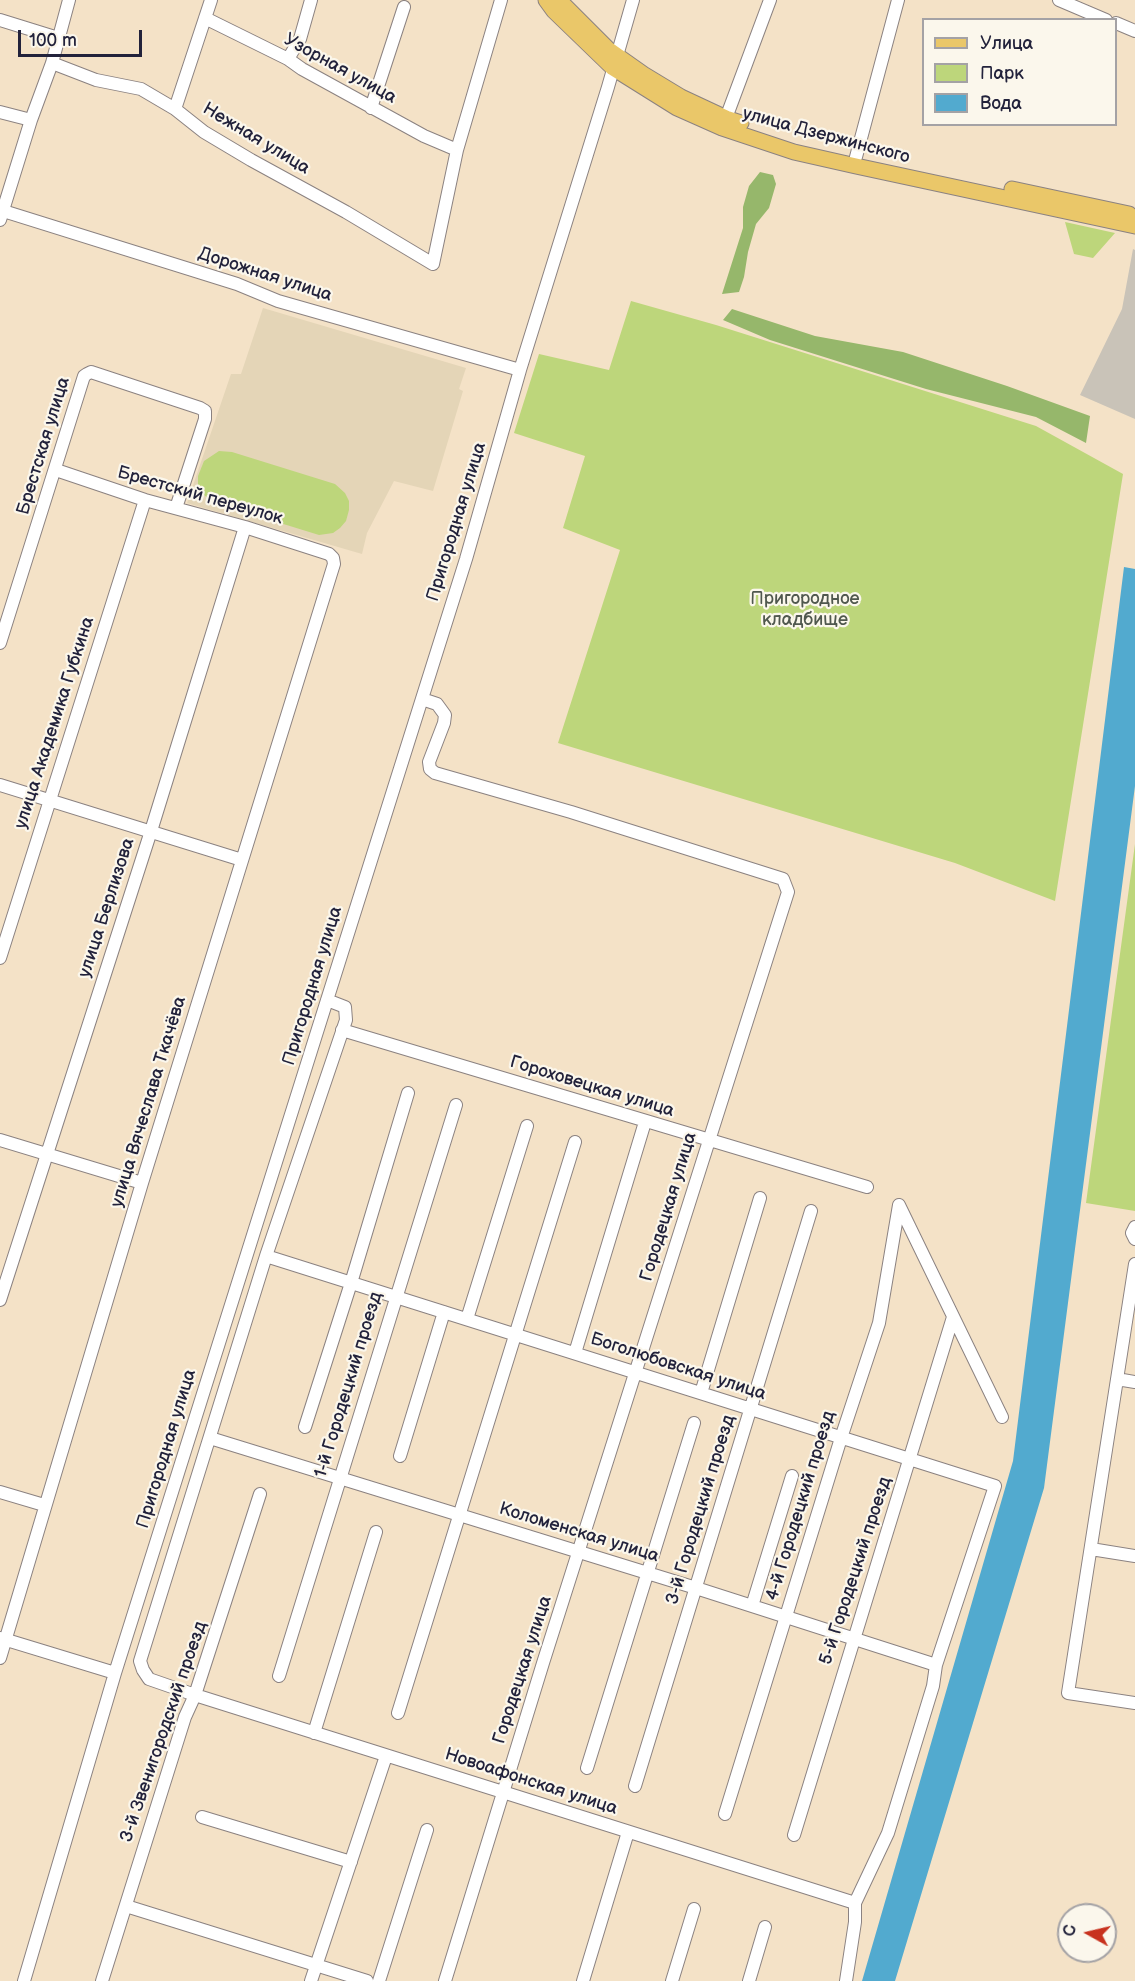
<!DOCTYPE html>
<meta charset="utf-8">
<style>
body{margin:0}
#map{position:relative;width:1135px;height:1981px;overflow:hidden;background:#f4e2c7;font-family:"Balsamiq Sans",sans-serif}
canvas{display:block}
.legend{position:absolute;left:922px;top:18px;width:195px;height:108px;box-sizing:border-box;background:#fbf7ec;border:2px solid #a4a2a5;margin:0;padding:8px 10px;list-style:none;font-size:18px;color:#22223b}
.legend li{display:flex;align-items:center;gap:12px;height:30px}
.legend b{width:30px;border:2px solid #a4a2a5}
.north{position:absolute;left:1057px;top:1903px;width:60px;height:60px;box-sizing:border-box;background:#fbf7ec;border:2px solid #a4a2a5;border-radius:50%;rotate:278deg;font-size:16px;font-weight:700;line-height:24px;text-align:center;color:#22223b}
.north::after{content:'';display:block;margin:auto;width:21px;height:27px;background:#c8321e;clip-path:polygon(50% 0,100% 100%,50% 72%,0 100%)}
.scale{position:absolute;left:18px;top:30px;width:124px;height:27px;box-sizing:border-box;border:3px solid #22223b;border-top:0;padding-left:8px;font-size:18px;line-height:21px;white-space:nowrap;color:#22223b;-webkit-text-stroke:4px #fbf7ec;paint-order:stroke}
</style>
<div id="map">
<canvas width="1135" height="1981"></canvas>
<ul class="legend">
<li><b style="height:8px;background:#eac769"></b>Улица</li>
<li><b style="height:16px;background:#bdd67b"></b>Парк</li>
<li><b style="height:16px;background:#52aacf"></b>Вода</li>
</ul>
<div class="north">С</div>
<div class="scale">100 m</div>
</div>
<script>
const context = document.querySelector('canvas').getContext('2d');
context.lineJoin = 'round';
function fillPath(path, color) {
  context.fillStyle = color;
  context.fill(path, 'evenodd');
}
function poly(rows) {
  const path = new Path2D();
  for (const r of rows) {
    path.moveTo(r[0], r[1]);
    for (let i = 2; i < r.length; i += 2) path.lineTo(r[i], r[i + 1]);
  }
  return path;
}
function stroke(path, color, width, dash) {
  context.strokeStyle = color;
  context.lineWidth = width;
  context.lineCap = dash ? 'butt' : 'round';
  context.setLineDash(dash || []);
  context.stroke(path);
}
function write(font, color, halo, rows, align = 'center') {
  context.font = font + ' "Balsamiq Sans",sans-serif';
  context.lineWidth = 4.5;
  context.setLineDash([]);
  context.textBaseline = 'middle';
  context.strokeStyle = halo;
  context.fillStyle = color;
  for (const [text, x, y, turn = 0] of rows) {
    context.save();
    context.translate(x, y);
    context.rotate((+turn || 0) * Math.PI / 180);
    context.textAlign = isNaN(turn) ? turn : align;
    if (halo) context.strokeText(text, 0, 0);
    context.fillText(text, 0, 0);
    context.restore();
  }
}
const built = poly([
 [263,308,466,368,459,389,463,391,433,491,394,481,367,533,362,554,187,503,231,374,241,374]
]);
const industrial = poly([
 [1133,249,1135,250,1135,419,1080,395,1122,309]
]);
const green = poly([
 [1065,222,1115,233,1093,258,1074,254],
 [631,301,716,325,1036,426,1123,474,1055,901,955,863,558,743,620,550,563,528,585,456,514,433,539,354,609,370],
 [219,451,232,452,335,484,345,493,349,501,349,510,346,521,340,528,333,533,319,535,212,502,202,493,198,485,198,476,204,461],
 [1135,844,1135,1211,1086,1203]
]);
const forest = poly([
 [760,172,773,175,776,184,769,208,756,224,748,252,744,277,739,292,722,294,743,228,743,207,749,186],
 [732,309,815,336,903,352,1007,386,1090,416,1086,443,1036,417,926,389,770,340,723,320]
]);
const water = poly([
 [1124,567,1135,569,1135,786,1044,1488,895,1981,862,1981,1013,1461]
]);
const minor = poly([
 [1059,0,1106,20],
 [205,18,288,59,302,69,424,136,457,150],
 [0,20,58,38],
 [1116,23,1135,31],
 [288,59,300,39,311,0],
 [52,63,96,80,141,89,175,109,204,132,251,160,346,212,433,264,457,150,501,0],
 [371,108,404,7],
 [175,109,211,0],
 [0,112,31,120],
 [726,118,770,0],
 [856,157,898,0],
 [0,210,237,284,278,301,520,370],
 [0,220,31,120,52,63,69,0],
 [0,643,84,376,87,374,91,372,200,408,205,411,205,419,176,508],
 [422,699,437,704,445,715,444,723,429,762,430,769,435,773,571,812,783,879,788,892,543,1663,445,1981],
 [0,785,242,860],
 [0,958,145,500],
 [327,1000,345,1007,346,1020,266,1256,140,1661,143,1670,149,1679,195,1695,855,1903],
 [342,1030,867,1187],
 [0,1140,142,1183],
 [899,1205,1002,1417],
 [1135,1227,1132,1233,1135,1239],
 [266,1256,995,1486,936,1665,933,1686,888,1833,855,1903,855,1922,846,1981],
 [1135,1264,1068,1693,1135,1703],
 [0,1300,151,831,245,527],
 [467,1319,527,1126],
 [575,1353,645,1122],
 [1117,1379,1135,1382],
 [701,1393,760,1198],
 [305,1427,351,1283,408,1093],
 [210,1438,696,1588,936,1665],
 [400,1456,444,1312],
 [0,1492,44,1505],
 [1091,1549,1135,1556],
 [752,1606,792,1476],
 [0,1638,115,1673],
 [0,1658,142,1183,334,564,333,558,329,554,245,527,145,500,56,470],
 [279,1676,456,1105],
 [398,1713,575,1142],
 [314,1733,376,1532],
 [587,1768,694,1423],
 [635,1786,811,1211],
 [725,1814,841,1438,879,1323,899,1205],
 [202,1817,351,1862],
 [794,1835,953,1317],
 [126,1906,367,1981],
 [24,1981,115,1673,466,559,520,370,608,87,633,0],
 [102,1981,185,1717,195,1695,260,1494],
 [311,1981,386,1756],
 [379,1981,427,1830],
 [583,1981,628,1832],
 [672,1981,694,1909],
 [749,1981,765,1927]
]);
const major = poly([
 [546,0,554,11,613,68,677,108,722,128,794,152,856,166,1135,226],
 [559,0,609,50,643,74,681,97,726,118,741,123],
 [1012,189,1129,214]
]);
const streetNames = [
 ["Узорная улица",340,69,29],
 ["улица Дзержинского",826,136,15],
 ["Нежная улица",256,139,31],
 ["Дорожная улица",265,275,18],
 ["Брестская улица",44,446,-73],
 ["Брестский переулок",200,496,16],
 ["Пригородная улица",457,522,-73],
 ["улица Академика Губкина",55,723,-72],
 ["улица Берлизова",107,908,-72],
 ["Пригородная улица",313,986,-73],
 ["Гороховецкая улица",592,1087,17],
 ["улица Вячеслава Ткачёва",149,1102,-73],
 ["Городецкая улица",669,1207,-73],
 ["Боголюбовская улица",678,1367,18],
 ["1-й Городецкий проезд",349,1385,-73],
 ["Пригородная улица",167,1449,-73],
 ["4-й Городецкий проезд",801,1506,-73],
 ["3-й Городецкий проезд",701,1510,-73],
 ["Коломенская улица",579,1533,17],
 ["5-й Городецкий проезд",856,1571,-72],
 ["Городецкая улица",523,1670,-72],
 ["3-й Звенигородский проезд",164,1732,-71],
 ["Новоафонская улица",531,1782,18]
];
const parkNames = [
 ["Пригородное",805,599],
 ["кладбище",805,620]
];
fillPath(built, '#e4d5b7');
fillPath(industrial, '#c9c3b8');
fillPath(green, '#bdd67b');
fillPath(forest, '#96b76b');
fillPath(water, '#52aacf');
stroke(minor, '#8b8281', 14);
stroke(major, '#8b8281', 17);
stroke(minor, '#fff', 12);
stroke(major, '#eac769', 15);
write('18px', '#22223b', '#fbf7ec', streetNames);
write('18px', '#50584e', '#fbf7ec', parkNames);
</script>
